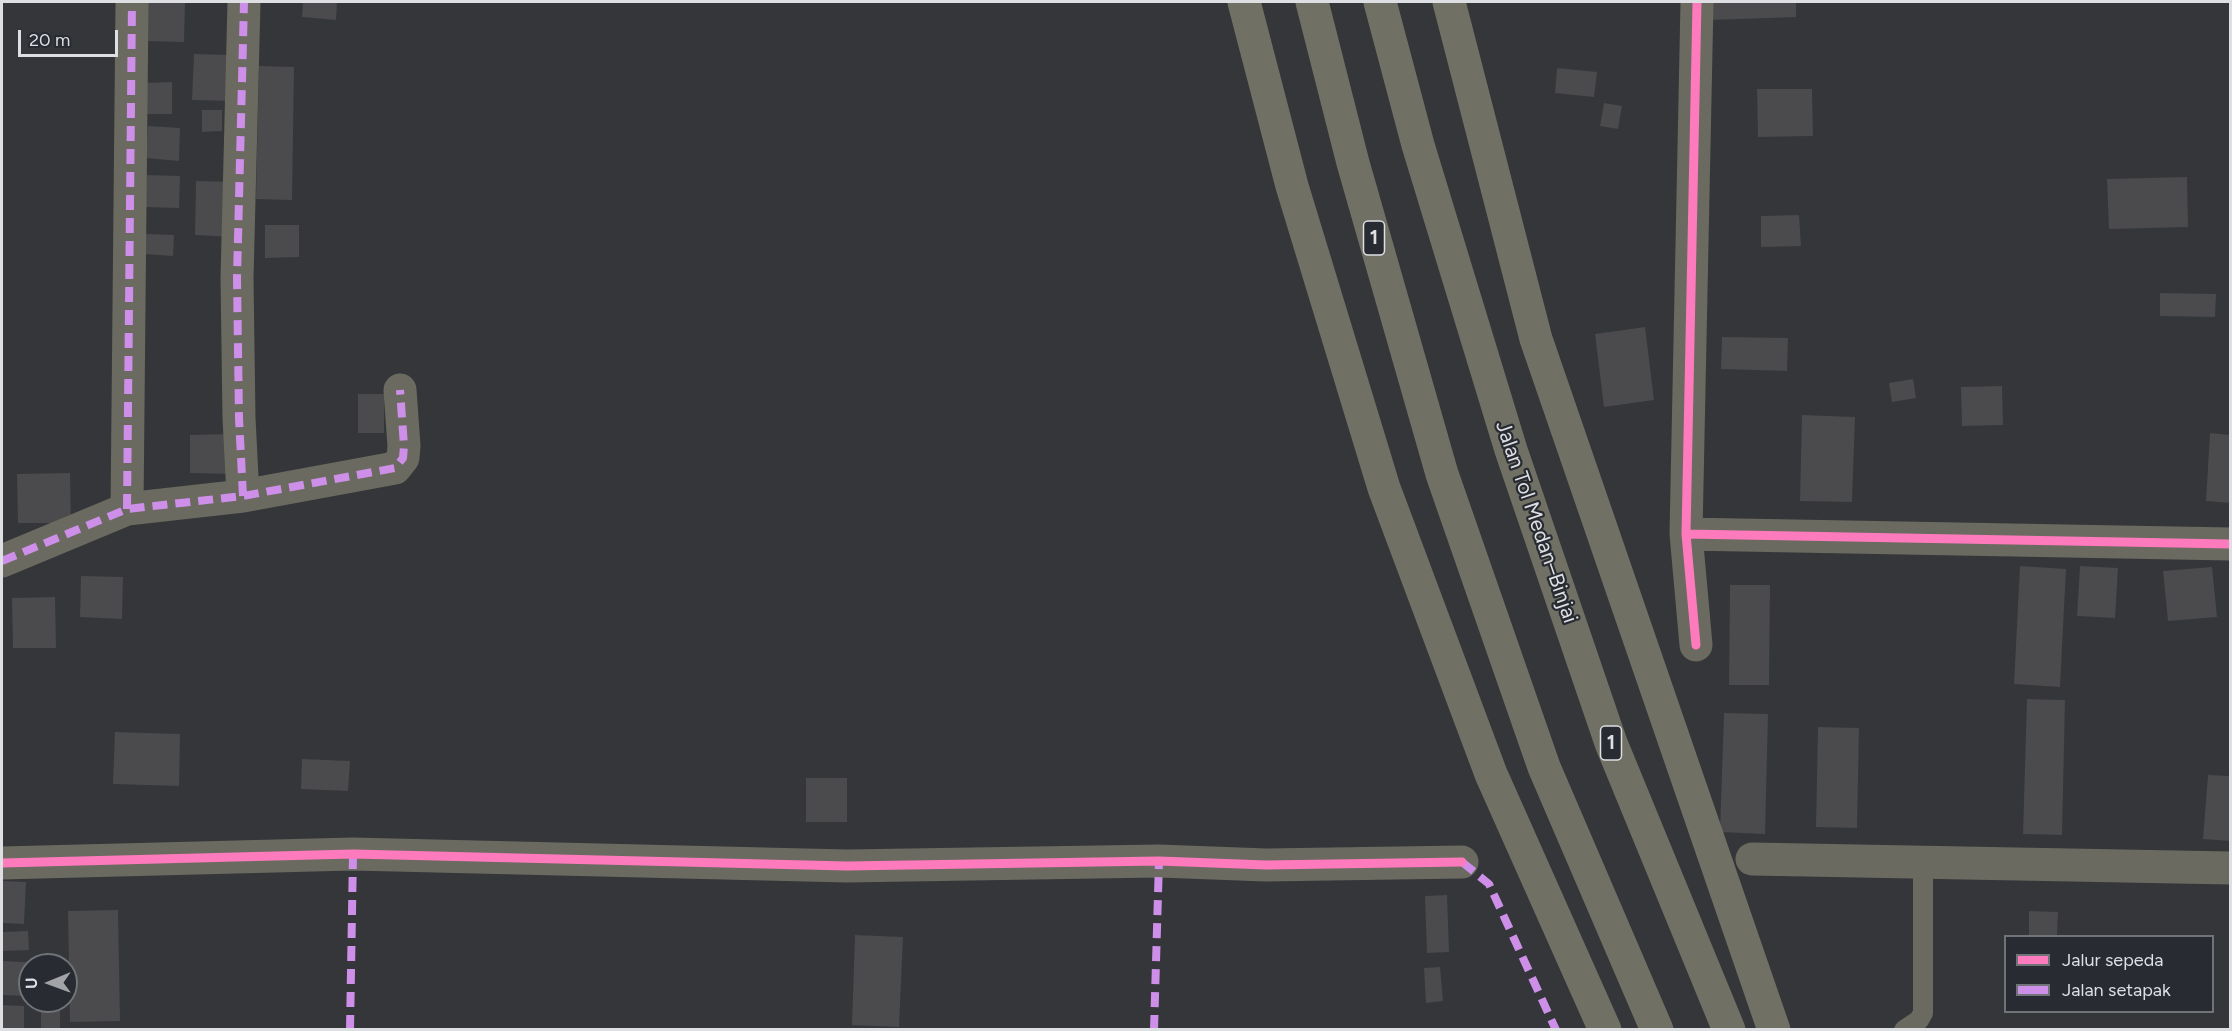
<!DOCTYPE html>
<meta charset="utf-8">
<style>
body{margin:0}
#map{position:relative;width:2232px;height:1031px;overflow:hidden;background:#343639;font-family:Figtree,sans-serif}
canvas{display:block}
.frame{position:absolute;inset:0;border:3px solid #dddfe3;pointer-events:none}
.legend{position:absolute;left:2004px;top:935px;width:210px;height:78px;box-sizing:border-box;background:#282b31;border:2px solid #707378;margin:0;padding:8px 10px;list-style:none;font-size:18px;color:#dddfe3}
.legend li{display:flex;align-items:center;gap:12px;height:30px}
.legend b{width:30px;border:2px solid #707378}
.north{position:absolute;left:18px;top:953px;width:60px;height:60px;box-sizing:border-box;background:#282b31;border:2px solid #707378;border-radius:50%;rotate:269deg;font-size:16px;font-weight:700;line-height:24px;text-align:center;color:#dddfe3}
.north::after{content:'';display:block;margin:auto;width:21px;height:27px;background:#a2a4a8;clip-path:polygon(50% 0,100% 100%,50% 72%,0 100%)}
.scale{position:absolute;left:18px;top:30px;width:100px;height:27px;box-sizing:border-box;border:3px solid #dddfe3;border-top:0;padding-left:8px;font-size:18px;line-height:21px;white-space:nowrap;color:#dddfe3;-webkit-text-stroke:4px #282b31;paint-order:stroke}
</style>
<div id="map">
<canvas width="2232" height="1031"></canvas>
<div class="frame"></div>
<ul class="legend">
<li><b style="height:8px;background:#fd7abc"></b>Jalur sepeda</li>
<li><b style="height:8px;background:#ce8fe9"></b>Jalan setapak</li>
</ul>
<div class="north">U</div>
<div class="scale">20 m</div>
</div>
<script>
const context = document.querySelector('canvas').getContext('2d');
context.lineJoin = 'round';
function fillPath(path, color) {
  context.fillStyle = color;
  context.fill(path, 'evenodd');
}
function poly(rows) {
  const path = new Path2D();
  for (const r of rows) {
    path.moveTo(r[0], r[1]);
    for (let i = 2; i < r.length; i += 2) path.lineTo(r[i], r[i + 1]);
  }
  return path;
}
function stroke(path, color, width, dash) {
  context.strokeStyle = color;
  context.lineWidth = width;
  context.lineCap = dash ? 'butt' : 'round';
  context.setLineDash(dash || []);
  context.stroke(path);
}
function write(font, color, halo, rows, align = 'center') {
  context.font = font + ' Figtree,sans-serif';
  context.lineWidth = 4.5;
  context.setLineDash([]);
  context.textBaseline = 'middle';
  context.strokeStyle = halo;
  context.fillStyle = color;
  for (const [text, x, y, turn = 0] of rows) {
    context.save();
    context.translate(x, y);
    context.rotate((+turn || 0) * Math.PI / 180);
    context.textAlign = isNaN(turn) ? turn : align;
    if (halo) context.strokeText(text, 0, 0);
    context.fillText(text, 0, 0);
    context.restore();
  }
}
const building = poly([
 [142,2,185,2,184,42,142,41],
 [303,2,337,2,336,20,302,17],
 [1710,2,1796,2,1796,17,1711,20],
 [194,54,233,55,232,101,192,100],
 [259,66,294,67,292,200,256,199],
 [1557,68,1597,72,1594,97,1555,93],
 [172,82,172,114,141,114,140,83],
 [1757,89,1812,89,1813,136,1758,137],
 [1604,103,1622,106,1618,129,1600,126],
 [202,110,222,110,222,131,202,132],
 [148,126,180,128,179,161,146,158],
 [144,175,180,176,179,208,143,207],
 [2187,177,2188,227,2109,229,2107,179],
 [196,181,235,182,233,237,195,235],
 [1799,215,1801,246,1761,247,1761,216],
 [265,225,299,225,299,257,265,258],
 [146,234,174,235,173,256,145,254],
 [2160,293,2216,294,2215,317,2160,316],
 [1645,327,1654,400,1604,407,1595,334],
 [1722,337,1788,338,1787,371,1721,369],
 [1913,379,1916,398,1892,402,1889,383],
 [2002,386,2003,425,1962,426,1961,387],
 [358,394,384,394,384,433,358,433],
 [1802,415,1855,417,1852,502,1800,501],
 [2210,433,2230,435,2230,503,2206,501],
 [230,434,230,474,190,473,190,435],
 [70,473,71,523,18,523,17,474],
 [2020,566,2066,569,2060,687,2014,684],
 [2080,566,2118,568,2115,618,2077,616],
 [2212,567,2217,617,2168,621,2163,571],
 [81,576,123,577,122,619,80,617],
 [1730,585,1770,585,1769,685,1729,685],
 [55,597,56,648,13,648,12,598],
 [2027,699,2065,700,2062,835,2023,834],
 [1724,713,1768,714,1765,834,1720,832],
 [1818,727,1859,728,1857,828,1816,827],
 [115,732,180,734,179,786,113,784],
 [302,759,350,761,348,791,301,789],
 [2208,775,2230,776,2230,841,2203,839],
 [806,778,847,778,847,822,806,822],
 [2,881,26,882,24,924,2,923],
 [1447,895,1449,952,1427,953,1425,896],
 [118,910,120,1021,70,1022,68,911],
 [2029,911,2058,912,2057,936,2029,936],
 [28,931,29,950,2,951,2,932],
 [855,935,903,937,899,1027,852,1025],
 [2,961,46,963,30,965,30,996,2,995],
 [1440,967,1443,1001,1426,1003,1424,968],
 [2,1005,24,1006,24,1030,2,1030],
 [41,1006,60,1007,60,1030,41,1030]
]);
const service = poly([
 [1904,1030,1919,1020,1923,1013,1923,864]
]);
const minor = poly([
 [243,496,239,418,237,278,244,2],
 [127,509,132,2],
 [1686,534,2230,544],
 [2,561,127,509,243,496,395,468,403,458,404,446,400,390],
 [1696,645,1686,534,1697,2],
 [1752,859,2230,868],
 [2,863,353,854,847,866,1159,861,1266,865,1462,862]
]);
const motorway = poly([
 [1244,2,1292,186,1384,488,1491,774,1605,1030],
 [1312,2,1353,163,1442,474,1544,767,1657,1030],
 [1380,2,1418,145,1511,450,1611,743,1729,1030],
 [1449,2,1536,339,1774,1030]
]);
const quiet = poly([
 [243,496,239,418,237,278,244,2],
 [127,509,132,2],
 [2,561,127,509,243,496,395,468,403,458,404,446,400,390],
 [1462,862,1489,884,1556,1030],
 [350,1030,353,854],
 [1154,1030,1159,861]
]);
const cycleway = poly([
 [1686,534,2230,544],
 [1696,645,1686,534,1697,2],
 [2,863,353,854,847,866,1159,861,1266,865,1462,862]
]);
const shields = [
 [1374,238,21],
 [1611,743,21]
];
const shieldNames = [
 ["1",1374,238],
 ["1",1611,743]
];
const streetNames = [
 ["Jalan Tol Medan–Binjai",1536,522,71]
];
fillPath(building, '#4b4a4d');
stroke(service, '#6a6a60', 20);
stroke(minor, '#6a6a60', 33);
stroke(motorway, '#707164', 33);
stroke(quiet, '#ce8fe9', 8, [15, 8]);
stroke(cycleway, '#fd7abc', 9);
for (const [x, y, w] of shields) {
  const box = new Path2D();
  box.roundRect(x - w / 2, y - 17, w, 34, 4.5);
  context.fillStyle = '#282b31';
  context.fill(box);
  stroke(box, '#dddfe3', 1.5);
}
write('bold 20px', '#dddfe3', null, shieldNames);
write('21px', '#dddfe3', '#282b31', streetNames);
</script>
